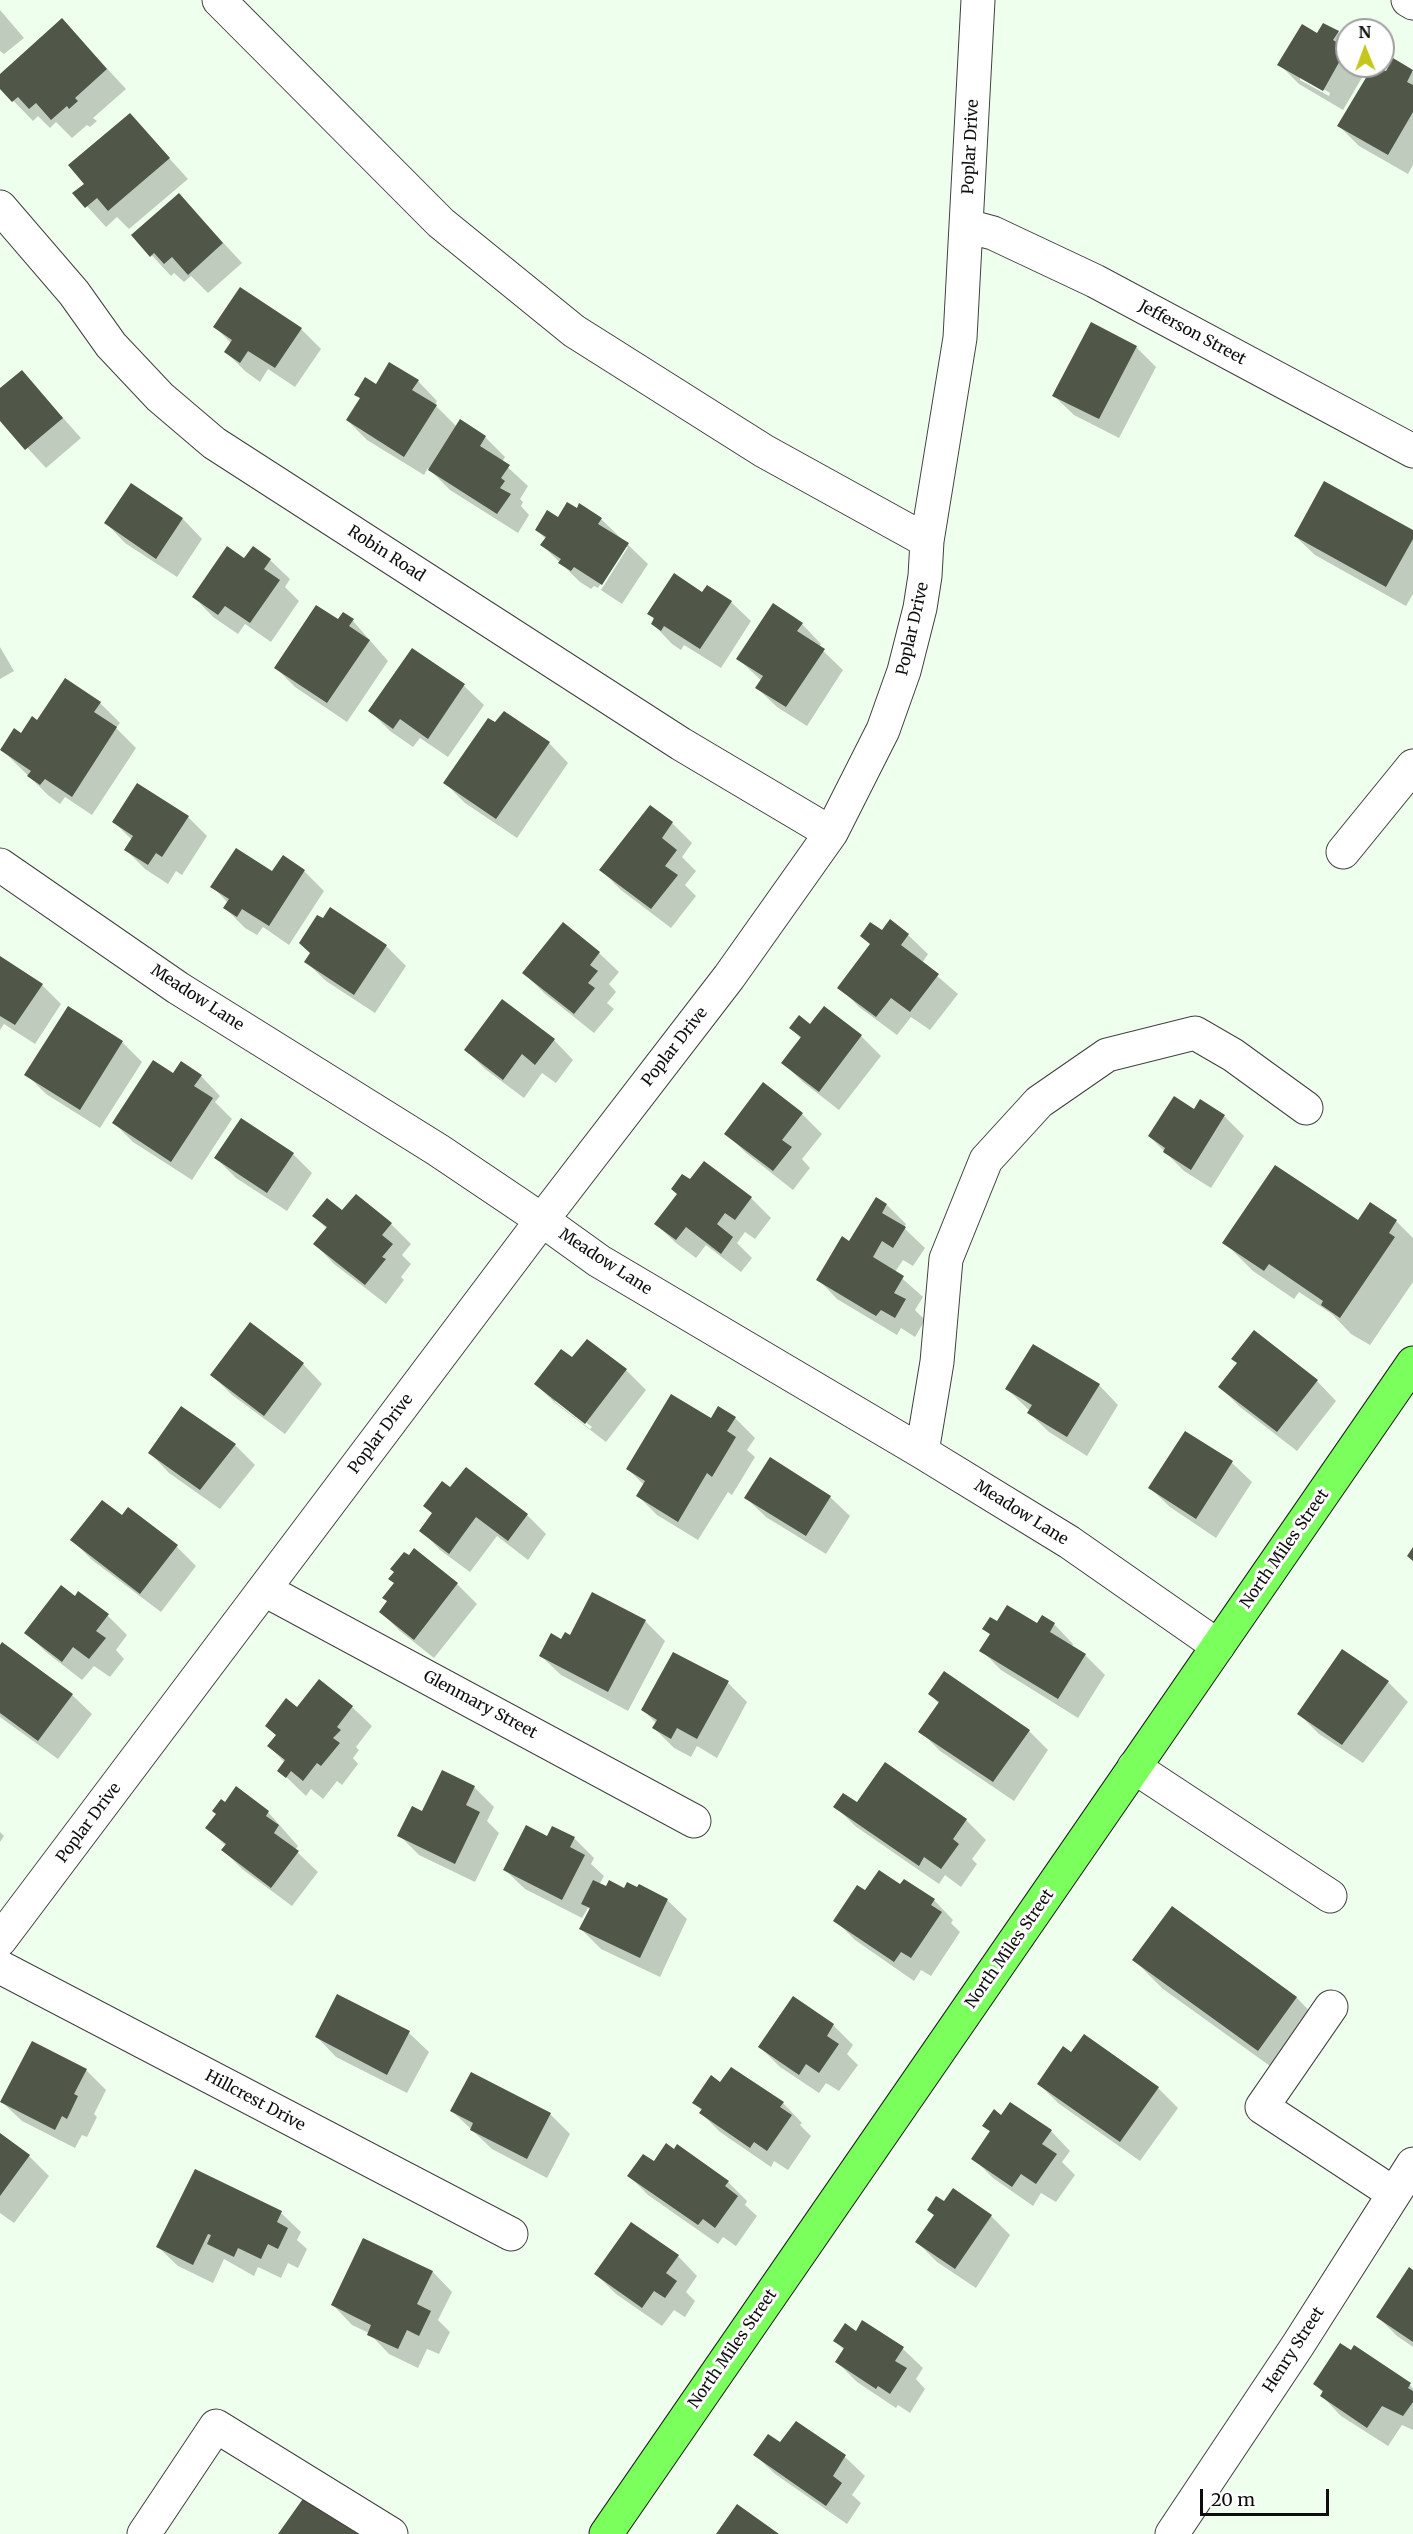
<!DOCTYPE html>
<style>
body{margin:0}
#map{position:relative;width:1413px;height:2534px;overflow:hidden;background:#efffed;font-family:Merriweather,serif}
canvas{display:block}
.north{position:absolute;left:1335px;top:18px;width:60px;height:60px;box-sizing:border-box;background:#fff;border:2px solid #9e9e9e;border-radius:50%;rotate:359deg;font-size:16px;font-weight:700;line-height:24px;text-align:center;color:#0d0d0d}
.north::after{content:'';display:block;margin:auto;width:21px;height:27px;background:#c4c71b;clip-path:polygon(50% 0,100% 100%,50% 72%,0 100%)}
.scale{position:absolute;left:1200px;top:2489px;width:129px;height:27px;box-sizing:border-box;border:3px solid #0d0d0d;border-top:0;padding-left:8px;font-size:18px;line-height:21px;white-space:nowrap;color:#0d0d0d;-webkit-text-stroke:4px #fff;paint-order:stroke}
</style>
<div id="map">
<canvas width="1413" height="2534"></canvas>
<div class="north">N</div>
<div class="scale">20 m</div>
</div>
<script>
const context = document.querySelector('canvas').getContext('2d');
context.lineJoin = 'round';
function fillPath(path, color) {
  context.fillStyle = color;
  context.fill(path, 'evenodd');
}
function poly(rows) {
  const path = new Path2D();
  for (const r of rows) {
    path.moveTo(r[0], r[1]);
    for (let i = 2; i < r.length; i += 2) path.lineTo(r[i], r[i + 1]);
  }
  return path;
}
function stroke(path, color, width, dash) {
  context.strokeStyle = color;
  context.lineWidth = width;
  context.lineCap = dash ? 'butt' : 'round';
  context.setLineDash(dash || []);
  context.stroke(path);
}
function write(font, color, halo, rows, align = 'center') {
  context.font = font + ' Merriweather,serif';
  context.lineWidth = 6;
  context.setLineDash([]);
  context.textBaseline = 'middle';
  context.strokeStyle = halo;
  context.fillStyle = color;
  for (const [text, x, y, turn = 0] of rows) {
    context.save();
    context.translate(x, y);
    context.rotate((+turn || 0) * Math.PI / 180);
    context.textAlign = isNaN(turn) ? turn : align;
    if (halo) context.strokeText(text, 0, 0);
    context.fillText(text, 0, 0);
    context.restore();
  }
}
const shadow = poly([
 [0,10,24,38,4,54,0,51],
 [62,20,126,89,93,118,97,121,90,127,87,125,72,138,56,122,50,128,38,116,33,121,0,87,0,76],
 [1338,32,1347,41,1347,66,1363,66,1367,69,1343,110,1299,84,1279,64,1318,35],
 [1300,76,1330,93,1329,96,1300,80],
 [1393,60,1413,72,1413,165,1408,174,1359,146,1339,126,1375,66,1386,73],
 [130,115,188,179,129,229,117,217,106,227,75,193,86,184],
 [179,195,242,263,208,293,191,276,184,282,174,273,171,276,133,235],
 [215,327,301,329,321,349,295,387,268,369,260,382,245,371,226,352,231,343],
 [1136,347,1156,367,1119,438,1074,415,1054,396],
 [22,372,81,438,46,468,0,418,0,390],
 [418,381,437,401,435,405,457,427,461,421,485,437,505,457,502,462,528,486,520,499,523,502,521,506,529,515,518,533,450,490,428,468,424,475,367,440,347,420,361,399,356,394,376,386],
 [131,485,183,519,202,539,177,577,125,543,106,523],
 [580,506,601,519,648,564,622,604,601,590,628,547,625,547,598,588,594,586,591,589,580,582,542,545,546,539,536,530,577,511],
 [1413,532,1413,594,1406,606,1315,555,1295,536],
 [253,548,270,560,290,579,285,587,299,601,271,642,245,624,238,634,213,617,194,597,245,561],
 [708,587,731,602,751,621,721,668,684,645,681,650,672,644,653,624,655,620,649,614,703,594],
 [338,621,353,621,388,661,347,722,295,687,276,668],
 [802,624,821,644,819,647,843,670,807,726,777,707,757,688,762,681,738,659],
 [0,647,14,671,0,679],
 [412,650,464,686,484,705,448,757,420,738,413,747,390,731,370,711],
 [65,680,100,703,120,723,116,728,136,748,92,815,65,797,60,804,49,796,1,749,38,722],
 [549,743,568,763,517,838,465,803,445,783],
 [651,807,672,823,692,843,682,857,696,871,685,885,696,896,671,928,621,890,601,870],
 [188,817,207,836,182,875,176,871,168,884,145,869,125,849,132,840,114,822],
 [304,871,324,891,289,945,263,927,257,935,245,928,225,908,228,903,212,886,273,873],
 [882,932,908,935,928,954,922,963,958,994,930,1030,911,1017,897,1035,859,1007,839,987,871,945,862,936],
 [386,946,406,966,375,1013,326,981,306,962],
 [599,953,619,972,609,984,616,992,607,1003,614,1009,594,1033,544,993,524,973],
 [0,958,42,985,61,1004,35,1044,4,1024,0,1030],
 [68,1008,123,1043,142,1062,100,1128,46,1094,26,1074],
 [824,1008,861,1036,881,1056,839,1110,803,1082,783,1063,801,1039,791,1028,810,1027],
 [554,1040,573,1060,556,1083,542,1073,524,1098,485,1069,466,1050],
 [174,1075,201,1076,220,1096,215,1102,232,1119,192,1180,133,1142,114,1123],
 [764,1084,802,1114,822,1134,802,1159,810,1168,793,1190,746,1153,726,1133],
 [1201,1101,1224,1116,1244,1136,1211,1188,1184,1171,1149,1136,1194,1111],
 [293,1154,312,1173,287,1211,236,1178,216,1158],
 [704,1163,751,1198,771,1218,755,1239,745,1232,737,1243,752,1258,741,1272,706,1245,696,1258,676,1243,656,1224],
 [356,1196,391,1224,411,1244,402,1255,411,1264,401,1277,404,1280,386,1304,334,1264,315,1244,327,1229,314,1216,343,1212],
 [1371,1204,1396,1221,1413,1238,1413,1282,1370,1345,1351,1334,1332,1314,1299,1292,1294,1299,1253,1271,1224,1242,1359,1222],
 [887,1205,906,1224,904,1228,925,1248,913,1266,903,1260,895,1272,923,1297,915,1310,925,1320,915,1337,901,1328,897,1335,837,1299,818,1279],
 [587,1341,626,1370,646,1390,606,1442,555,1403,536,1384,572,1359],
 [555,1398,592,1427,590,1429,555,1402],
 [303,1364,322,1384,285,1434,232,1395,212,1375],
 [1317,1381,1336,1401,1297,1451,1240,1407,1220,1387],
 [1099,1385,1118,1405,1087,1456,1049,1432,1029,1413,1030,1411,1007,1389],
 [735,1418,755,1438,747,1450,755,1457,732,1495,728,1492,698,1540,657,1515,638,1496,644,1485,628,1469,712,1421],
 [1185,1433,1232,1463,1252,1482,1216,1538,1170,1507,1150,1488],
 [235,1445,255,1465,220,1509,169,1473,150,1453],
 [451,1489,527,1515,546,1534,528,1560,497,1536,470,1572,440,1550,421,1530,433,1514,425,1506],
 [830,1497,850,1516,826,1554,766,1517,746,1498],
 [122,1517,177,1547,196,1566,161,1612,92,1560,72,1540],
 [414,1551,457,1584,477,1604,434,1658,400,1631,381,1612,388,1602,395,1583],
 [76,1598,108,1616,127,1635,116,1650,124,1659,110,1677,94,1666,82,1680,46,1652,26,1633],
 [645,1621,665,1641,628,1711,561,1675,541,1656,570,1637],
 [998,1623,1054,1624,1073,1644,1072,1647,1085,1655,1105,1675,1078,1718,1001,1670,981,1650,991,1635,984,1629],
 [0,1648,72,1695,92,1714,58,1759,0,1717],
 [1388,1682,1408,1702,1363,1763,1319,1734,1299,1714],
 [728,1683,747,1702,717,1758,697,1746,691,1757,674,1748,654,1728,657,1724,643,1710],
 [930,1694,1029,1731,1048,1750,1014,1801,940,1751,920,1731,939,1704],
 [352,1707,372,1726,356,1747,359,1750,353,1758,358,1764,342,1785,337,1781,323,1799,311,1789,306,1796,279,1770,285,1763,269,1746,297,1709],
 [885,1764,966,1820,986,1840,972,1859,977,1864,961,1887,945,1875,939,1884,855,1826,835,1806,858,1804],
 [474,1787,494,1807,487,1821,499,1833,475,1882,419,1855,399,1835,423,1813],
 [268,1812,298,1846,295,1850,318,1872,292,1906,242,1869,223,1850,226,1846,207,1828,218,1815],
 [553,1828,575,1839,594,1858,591,1864,604,1876,599,1885,667,1900,687,1919,660,1977,601,1949,581,1929,590,1910,588,1908,582,1918,525,1889,505,1870,548,1838],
 [0,1832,4,1836,0,1842],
 [901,1886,934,1900,953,1920,951,1923,960,1932,931,1976,921,1970,914,1981,855,1940,835,1920,866,1892],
 [1172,1908,1297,1998,1325,2027,1288,2079,1163,1989,1134,1960],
 [793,1998,833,2025,853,2045,847,2054,858,2065,839,2091,826,2083,819,2093,780,2067,760,2047],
 [409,2033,429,2052,407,2093,336,2057,317,2037],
 [1072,2054,1158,2088,1178,2108,1140,2161,1058,2103,1039,2084],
 [86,2070,106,2090,94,2114,97,2117,87,2137,82,2135,75,2148,22,2121,2,2102],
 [721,2084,783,2103,802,2123,800,2125,811,2136,788,2170,774,2161,771,2167,720,2132,701,2113,702,2111,694,2103],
 [452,2111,550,2114,570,2134,547,2178,492,2149],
 [1002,2117,1051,2131,1070,2151,1062,2162,1075,2175,1056,2202,1041,2193,1033,2206,993,2178,973,2158,991,2133,984,2126],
 [0,2135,29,2156,49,2176,14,2223,0,2213],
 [654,2163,728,2182,747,2201,745,2205,757,2216,736,2246,723,2237,718,2244,648,2195,629,2176],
 [944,2203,991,2216,1010,2235,976,2288,937,2262,917,2242,935,2216,928,2210],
 [281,2213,301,2232,297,2240,307,2249,298,2268,288,2263,281,2278,258,2267,254,2276,224,2259,213,2283,178,2266,158,2247],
 [364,2240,433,2272,452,2292,438,2320,450,2332,439,2354,427,2349,418,2368,389,2354,369,2333,352,2325,333,2305],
 [678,2256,697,2276,686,2292,695,2301,685,2317,674,2310,662,2326,616,2294,596,2274],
 [1413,2272,1413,2347,1397,2336,1378,2317],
 [863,2322,903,2349,923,2368,916,2379,925,2389,910,2413,898,2405,896,2408,857,2382,837,2362,844,2350,835,2341,856,2333],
 [1315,2384,1410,2385,1413,2388,1413,2430,1402,2425,1388,2446,1341,2416,1322,2396,1323,2393],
 [796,2423,845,2457,865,2476,852,2495,861,2503,847,2524,775,2474,755,2455,781,2444]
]);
const building = poly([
 [62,18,107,69,75,98,78,101,69,109,67,106,51,120,36,103,29,109,18,97,12,102,0,89,0,74],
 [1323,23,1339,31,1333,40,1347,48,1323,91,1277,65,1302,24,1317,33],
 [1393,58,1413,70,1407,82,1413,85,1413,112,1388,155,1337,126,1373,66,1386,71],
 [130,113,170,158,108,211,97,198,85,208,72,193,84,184,68,165],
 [179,193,223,243,188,275,172,257,164,264,154,253,150,257,131,235],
 [240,287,302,328,275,368,248,351,240,363,224,352,232,340,213,327],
 [1091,322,1137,346,1099,419,1052,396],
 [389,362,419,380,412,390,437,405,404,457,346,420,360,398,354,395,365,377,376,384],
 [22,370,63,418,25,450,0,421,0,388],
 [460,419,486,436,480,446,510,465,501,478,505,481,500,488,511,494,497,514,428,470],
 [1324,481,1413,530,1413,539,1386,587,1294,536],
 [131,483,183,518,156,559,104,523],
 [567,502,577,508,579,503,602,518,598,524,629,543,602,585,574,567,571,571,558,563,561,559,540,545,546,537,535,530,547,510,558,517],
 [227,546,244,558,253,546,271,559,264,569,280,580,250,623,225,606,218,615,192,597],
 [674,573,702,592,707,585,732,601,700,649,664,626,661,631,651,624,654,618,647,614],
 [773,603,803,623,797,631,825,649,786,707,755,688,763,676,736,659],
 [316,605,338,619,343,612,354,619,349,626,370,640,327,703,274,668],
 [412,648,465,684,428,739,400,719,393,729,368,711],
 [65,678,101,702,94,712,117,727,72,797,45,779,40,785,27,776,31,771,0,750,14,728,21,733,32,716,37,720],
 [504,711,550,742,496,819,443,783,488,718,495,722],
 [137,783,189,816,162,857,156,853,148,865,124,850,133,836,112,822],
 [650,805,673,822,662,838,677,850,665,866,678,875,651,909,599,870],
 [236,848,272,871,283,855,305,870,269,926,242,909,237,917,223,908,229,899,210,887],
 [330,907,387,945,354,995,304,962,310,953,299,943,317,915,323,918],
 [890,919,909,934,901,945,939,974,910,1012,891,998,876,1017,837,988,870,944,860,936,870,922,882,930],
 [563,922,600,952,590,965,598,971,588,983,595,988,574,1014,522,973],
 [0,956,43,984,15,1025,0,1016],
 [502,999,555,1039,535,1065,522,1054,503,1080,464,1050],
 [68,1006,123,1041,80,1110,24,1075],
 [824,1006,862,1035,819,1092,781,1063,801,1037,789,1028,799,1015,810,1024],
 [153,1060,173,1073,181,1061,202,1075,194,1086,213,1098,171,1162,112,1123],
 [763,1082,803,1113,782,1140,792,1147,773,1171,724,1134],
 [1174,1096,1194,1109,1200,1099,1225,1115,1191,1170,1163,1152,1165,1148,1148,1136],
 [241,1118,294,1153,267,1193,214,1158],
 [704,1161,752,1197,735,1220,725,1213,717,1224,733,1237,721,1254,686,1227,676,1240,654,1224,677,1194,671,1189,682,1174,690,1179],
 [1275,1165,1358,1220,1370,1202,1397,1220,1389,1233,1395,1237,1340,1318,1321,1305,1323,1301,1269,1264,1264,1271,1222,1243],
 [356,1194,392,1223,382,1235,393,1244,382,1257,386,1259,365,1285,313,1244,327,1227,312,1216,327,1198,342,1210],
 [876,1197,887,1204,882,1213,906,1227,893,1248,882,1241,873,1257,904,1276,894,1293,906,1299,895,1318,881,1310,876,1316,816,1280,842,1236,849,1241],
 [250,1322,304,1363,264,1416,210,1375],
 [1254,1330,1318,1380,1277,1432,1218,1387,1237,1363,1231,1359],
 [587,1339,627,1369,585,1424,534,1384,561,1349,572,1357],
 [1033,1344,1100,1384,1067,1437,1027,1413,1032,1405,1005,1389],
 [671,1394,711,1418,718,1406,736,1417,727,1431,736,1437,712,1477,707,1473,678,1522,636,1496,645,1481,626,1469],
 [181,1406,236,1444,200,1490,148,1453],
 [1185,1431,1233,1461,1196,1519,1148,1488],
 [770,1457,831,1496,806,1536,744,1498],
 [466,1467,528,1514,508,1541,476,1517,449,1554,419,1531,432,1513,423,1506,442,1481,450,1487],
 [102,1500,122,1515,128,1507,178,1545,140,1594,70,1540],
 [1413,1547,1413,1561,1407,1556],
 [414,1548,458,1583,414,1640,379,1612,387,1601,382,1598,394,1583,388,1579,394,1572,390,1569,404,1552,409,1555],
 [61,1585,75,1596,78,1591,109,1614,96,1631,106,1638,89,1659,73,1647,62,1662,24,1633],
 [592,1592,646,1620,608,1692,539,1656,551,1633,561,1639,565,1632,570,1635],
 [1007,1605,1037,1623,1042,1615,1055,1623,1050,1632,1086,1654,1058,1699,979,1651,990,1634,982,1629,990,1617,997,1621],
 [2,1642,73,1694,38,1741,0,1713,0,1645],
 [1342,1649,1389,1681,1342,1745,1297,1714],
 [673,1652,729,1681,697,1739,677,1728,671,1739,652,1728,657,1720,641,1710],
 [944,1671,1030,1730,993,1782,918,1732,939,1702,928,1694],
 [319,1679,353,1706,337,1727,341,1730,333,1738,340,1743,321,1766,317,1763,303,1781,291,1771,286,1778,277,1771,285,1760,267,1746,276,1735,265,1726,286,1698,297,1707],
 [885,1762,967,1819,953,1839,959,1844,941,1869,924,1857,919,1866,833,1807,843,1793,857,1802],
 [442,1770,475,1786,466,1805,480,1812,455,1864,397,1836,412,1806,422,1811],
 [236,1786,269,1811,266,1816,279,1825,274,1833,299,1851,271,1888,221,1850,226,1844,205,1828,216,1814,212,1811,221,1799,225,1802],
 [526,1825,547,1836,552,1826,575,1837,570,1847,585,1855,562,1900,503,1870],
 [879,1870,900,1884,904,1879,935,1899,931,1905,942,1912,911,1958,901,1952,894,1962,833,1921,857,1885,865,1890],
 [593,1880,606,1886,609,1880,624,1888,627,1882,637,1887,639,1884,668,1899,640,1958,579,1929,590,1908,581,1904],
 [1172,1906,1297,1997,1258,2051,1132,1960],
 [337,1994,410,2031,387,2075,315,2037],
 [793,1996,834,2024,827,2036,839,2044,819,2073,806,2064,799,2075,758,2047],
 [1084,2034,1159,2087,1120,2142,1037,2084,1063,2046,1071,2052],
 [32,2041,87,2069,74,2094,78,2096,67,2119,62,2116,55,2130,0,2102],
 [731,2067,784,2102,780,2107,792,2115,767,2151,754,2142,750,2148,699,2113,702,2109,692,2103,711,2075,720,2082],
 [471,2072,551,2113,527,2159,470,2130,473,2123,450,2111],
 [1010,2102,1052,2130,1042,2144,1057,2154,1036,2184,1021,2174,1012,2187,971,2159,990,2131,982,2126,994,2109,1001,2115],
 [0,2133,30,2155,0,2196],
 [666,2143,674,2149,677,2144,729,2181,725,2186,738,2196,715,2228,703,2219,698,2225,627,2176,643,2154,654,2161],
 [195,2169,282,2211,277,2222,288,2228,278,2249,268,2244,261,2259,238,2248,234,2257,207,2244,211,2235,208,2234,193,2265,156,2247],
 [953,2188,992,2215,955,2269,915,2242,934,2215,927,2210,936,2196,944,2201],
 [631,2222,679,2255,666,2273,677,2281,665,2298,654,2291,642,2308,594,2274],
 [363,2238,433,2271,417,2304,431,2311,419,2336,407,2330,398,2349,367,2335,371,2325,331,2305],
 [1409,2267,1413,2270,1413,2342,1376,2317],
 [862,2320,904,2347,895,2361,907,2368,890,2394,878,2386,876,2389,835,2362,844,2348,833,2341,845,2323,856,2331],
 [1340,2343,1351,2350,1354,2345,1411,2383,1408,2388,1413,2391,1413,2402,1403,2416,1382,2406,1367,2428,1320,2396,1323,2391,1313,2384],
 [796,2421,846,2455,833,2476,842,2483,826,2506,753,2455,768,2434,780,2442],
 [307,2493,366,2534,278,2534],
 [737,2504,779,2534,716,2534]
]);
const minor = poly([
 [219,0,441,223,574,331,764,451,927,541],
 [1408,0,1413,3],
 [0,207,74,293,111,345,160,397,214,443,681,744,831,833],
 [967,226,993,233,1095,281,1413,451],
 [1343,852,1413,766],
 [0,865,178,988,438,1150,542,1220,599,1261,922,1452,1069,1542,1218,1646],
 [922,1452,937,1362,946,1259,986,1160,1039,1102,1107,1055,1195,1033,1233,1055,1306,1108],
 [265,1590,694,1821],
 [1134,1767,1330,1896],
 [0,1940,542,1220,729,977,831,833,883,730,904,671,920,608,925,576,927,541,960,338,978,0],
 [0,1967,511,2234],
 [1331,2007,1262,2107,1393,2193],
 [144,2534,216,2426,391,2534],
 [1172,2534,1298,2345,1413,2164]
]);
const major = poly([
 [606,2534,1413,1363]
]);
const streetNames = [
 ["Poplar Drive",971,147,-87],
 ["Jefferson Street",1192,333,28],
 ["Robin Road",386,554,33],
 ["Poplar Drive",913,629,-77],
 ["Meadow Lane",197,998,33],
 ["Poplar Drive",675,1047,-52],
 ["Meadow Lane",605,1262,33],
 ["Poplar Drive",381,1434,-53],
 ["Meadow Lane",1021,1513,32],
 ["North Miles Street",1285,1549,-55],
 ["Glenmary Street",480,1705,28],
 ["Poplar Drive",89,1823,-53],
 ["North Miles Street",1010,1949,-55],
 ["Hillcrest Drive",255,2101,28],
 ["North Miles Street",733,2349,-55],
 ["Henry Street",1294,2350,-57]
];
fillPath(shadow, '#0003');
fillPath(building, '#505648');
stroke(minor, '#404040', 35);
stroke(major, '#1e1e1e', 35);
stroke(minor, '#fff', 33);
stroke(major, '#7aff5d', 33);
write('16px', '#0d0d0d', '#fff', streetNames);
</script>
